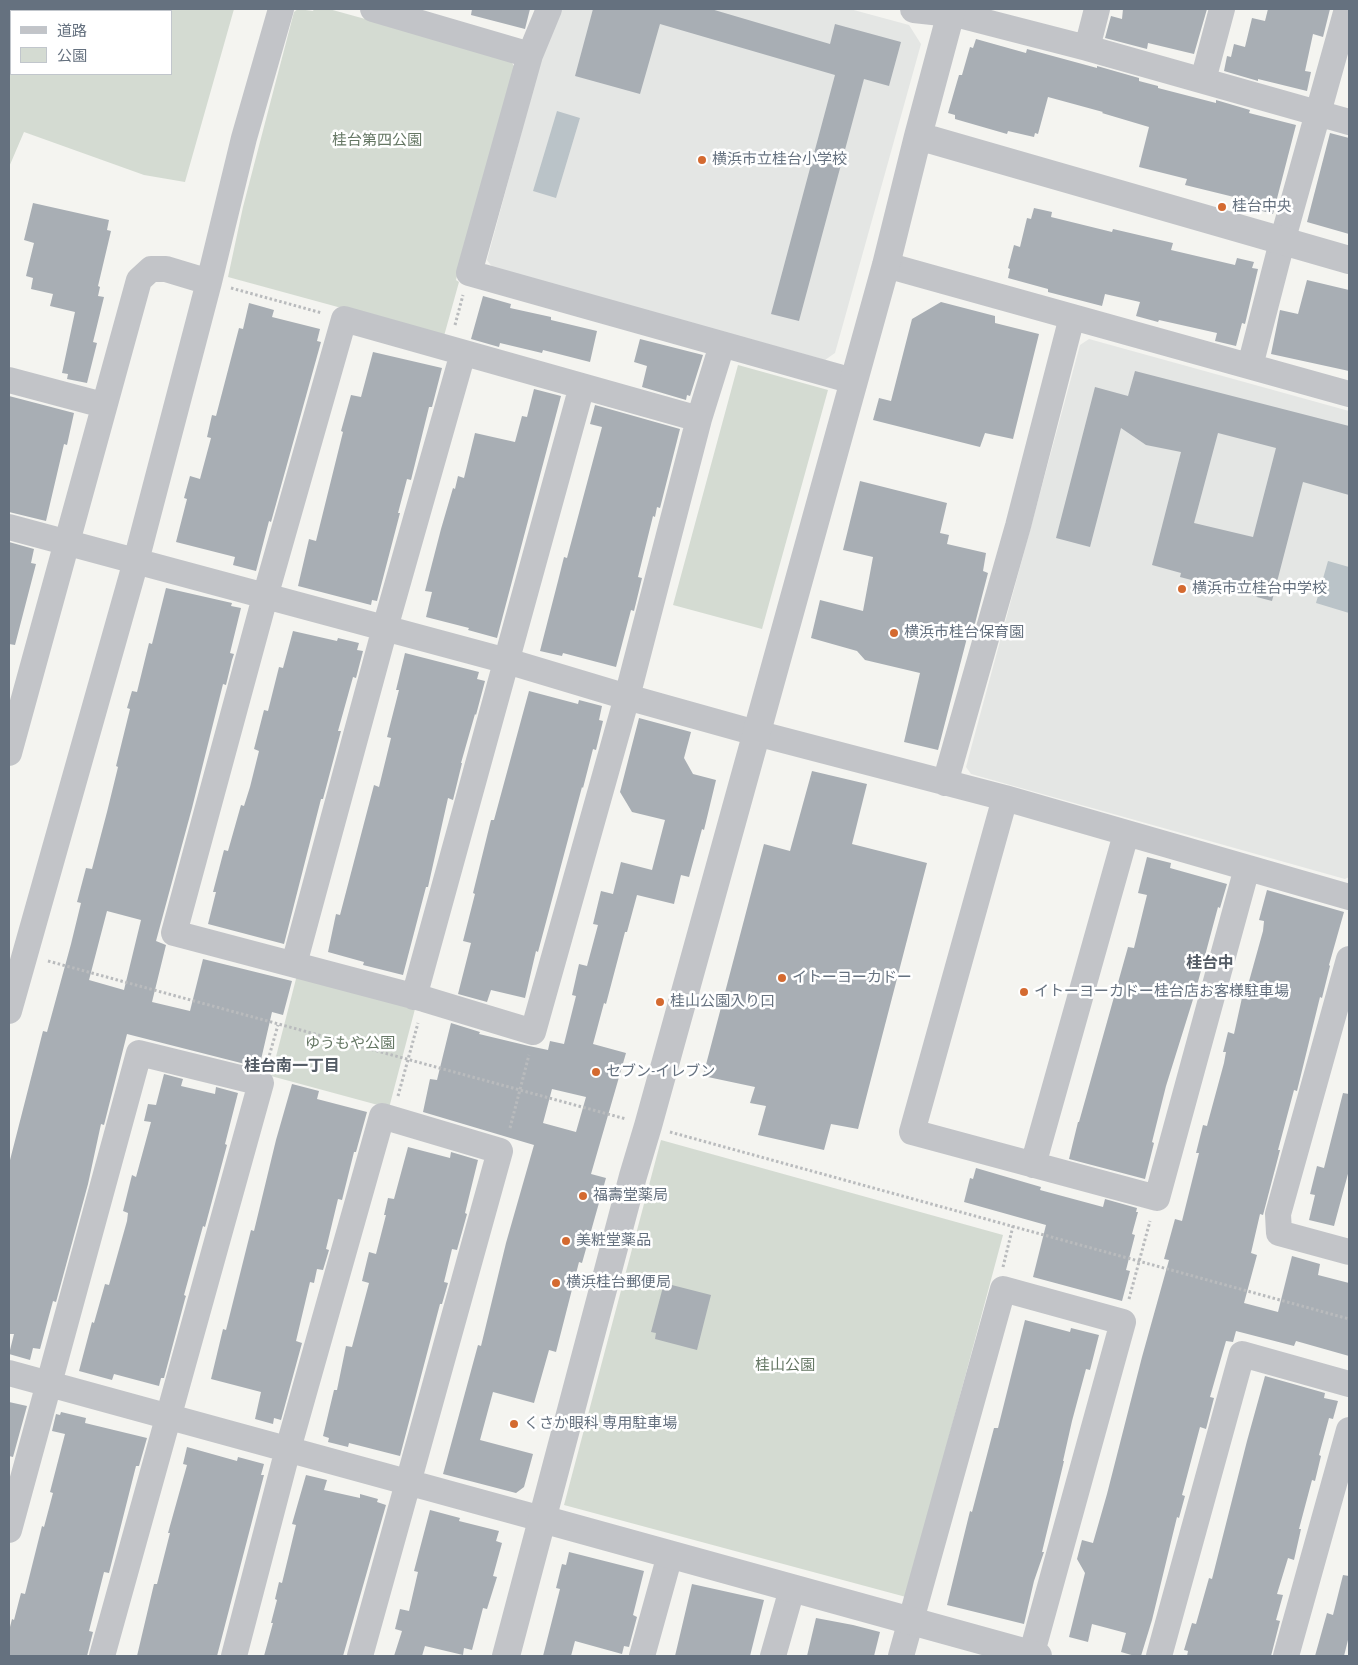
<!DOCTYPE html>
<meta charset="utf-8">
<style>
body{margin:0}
#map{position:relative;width:1358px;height:1665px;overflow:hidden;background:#f4f4f0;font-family:"PT Sans Narrow","Noto Sans JP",sans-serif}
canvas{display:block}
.frame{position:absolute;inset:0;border:10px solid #65717f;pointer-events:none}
.legend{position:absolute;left:10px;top:10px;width:162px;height:65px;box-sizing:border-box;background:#fff;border:1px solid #c1c6cc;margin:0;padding:6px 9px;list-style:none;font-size:15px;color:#65717f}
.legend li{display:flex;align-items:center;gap:10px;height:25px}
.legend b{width:25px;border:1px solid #c1c6cc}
</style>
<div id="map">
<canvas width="1358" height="1665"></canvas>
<div class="frame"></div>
<ul class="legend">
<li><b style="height:6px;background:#c2c4c8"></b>道路</li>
<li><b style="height:14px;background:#d4dbd2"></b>公園</li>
</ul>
</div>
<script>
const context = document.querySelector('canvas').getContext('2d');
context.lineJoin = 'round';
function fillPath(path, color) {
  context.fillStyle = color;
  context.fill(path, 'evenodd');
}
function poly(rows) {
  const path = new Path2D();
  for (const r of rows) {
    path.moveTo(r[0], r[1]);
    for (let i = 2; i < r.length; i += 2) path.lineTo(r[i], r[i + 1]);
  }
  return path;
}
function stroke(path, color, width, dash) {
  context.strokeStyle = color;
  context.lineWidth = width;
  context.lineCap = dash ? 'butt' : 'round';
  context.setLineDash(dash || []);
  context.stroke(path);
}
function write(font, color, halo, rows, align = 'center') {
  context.font = font + ' "PT Sans Narrow","Noto Sans JP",sans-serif';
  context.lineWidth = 5;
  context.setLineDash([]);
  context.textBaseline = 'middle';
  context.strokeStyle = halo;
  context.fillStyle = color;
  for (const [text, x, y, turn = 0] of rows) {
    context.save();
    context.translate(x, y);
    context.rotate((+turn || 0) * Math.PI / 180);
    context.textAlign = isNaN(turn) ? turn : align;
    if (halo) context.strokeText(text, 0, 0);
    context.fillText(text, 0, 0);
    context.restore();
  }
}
const built = poly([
 [562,9,850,9,909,25,921,44,835,353,825,360,493,268,487,260,541,60],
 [1089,339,1349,411,1349,877,1345,879,971,774,966,767,1080,345]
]);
const green = poly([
 [9,9,234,9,185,182,144,175,24,132,9,167],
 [11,11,171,11,171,74,11,74],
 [298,9,313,11,314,9,329,9,510,59,515,68,456,280,459,282,444,336,228,277,243,207,294,12],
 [738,365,828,390,762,629,673,605],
 [297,975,415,1009,389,1108,271,1076],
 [661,1140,1003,1235,906,1597,564,1505]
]);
const water = poly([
 [557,111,580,118,556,198,533,191],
 [1328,561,1349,567,1349,613,1316,603]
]);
const building = poly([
 [472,9,530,9,525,29,471,15],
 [593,9,711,9,830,44,835,24,901,42,889,86,864,79,799,321,771,314,835,75,660,24,640,94,575,76],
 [1123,9,1207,9,1194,54,1148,43,1147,49,1105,38,1111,16,1122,19],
 [1268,9,1330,9,1323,37,1313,34,1305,71,1311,72,1307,91,1258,79,1258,81,1224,71,1227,56,1231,57,1234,44,1245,47,1252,18,1265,21],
 [976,39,1026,53,1027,49,1097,68,1097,66,1139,78,1139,81,1158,86,1158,88,1216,103,1216,100,1250,110,1249,113,1296,125,1273,214,1233,203,1234,197,1185,185,1187,179,1139,167,1149,127,1102,113,1103,112,1048,97,1038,134,1035,133,1034,137,1008,131,1007,134,955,119,955,115,948,113,959,75,962,75,970,47,973,48],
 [1330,133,1349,138,1349,234,1307,222],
 [33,203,109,220,107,230,111,231,98,286,100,287,98,296,104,297,93,342,97,343,87,383,67,379,68,374,62,373,75,312,50,306,53,294,31,289,33,278,26,276,34,243,24,240],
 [1034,208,1052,212,1051,217,1112,232,1113,229,1173,243,1171,250,1235,265,1237,258,1254,262,1252,268,1258,269,1245,324,1242,323,1236,346,1215,341,1217,333,1159,320,1158,322,1136,316,1140,302,1105,294,1102,306,1048,292,1048,289,1008,278,1010,269,1008,268,1014,245,1020,247,1027,218,1031,219],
 [1307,280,1349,290,1349,371,1271,354,1280,310,1298,314],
 [483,296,511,304,510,308,551,317,551,320,597,331,590,362,543,350,542,353,500,343,499,347,471,339],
 [941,302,995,316,995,323,1039,334,1013,439,985,433,980,447,873,420,879,398,891,401,912,319],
 [249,303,274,310,272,317,320,329,317,341,321,342,271,522,269,521,256,571,233,565,235,557,176,542,187,499,184,498,190,476,200,479,211,438,207,437,212,415,216,416,239,328,243,329],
 [640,339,703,355,690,396,687,395,686,400,642,387,647,366,634,362],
 [373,352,442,368,432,407,429,407,411,480,407,479,398,513,400,513,377,601,372,600,371,605,298,586,309,539,316,541,343,432,341,431,351,395,361,397],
 [1135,371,1349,426,1349,495,1303,482,1272,601,1180,577,1181,573,1152,565,1181,452,1146,445,1121,428,1090,547,1056,538,1095,387,1128,396],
 [1218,433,1276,448,1253,537,1194,523],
 [534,389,561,396,497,638,468,630,469,628,426,617,432,592,425,591,441,529,453,488,455,489,458,476,464,478,475,433,515,442,522,416,527,417],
 [9,396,74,413,67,445,64,444,46,521,9,512],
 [595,405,680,429,660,508,657,507,655,517,653,516,638,577,642,578,634,611,631,610,616,667,563,653,562,656,540,651,558,581,564,557,567,558,602,427,590,424],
 [860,481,947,503,940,533,949,535,947,544,986,553,983,571,988,573,972,635,968,634,938,750,904,742,920,673,865,660,857,651,811,638,820,600,863,611,873,557,843,550],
 [9,542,34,549,31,563,36,564,15,645,9,644],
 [166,588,232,603,231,606,241,608,230,653,234,654,232,660,226,685,223,684,192,808,156,941,166,945,152,1002,190,1011,203,959,292,981,283,1015,272,1012,260,1064,246,1061,245,1064,127,1034,104,1125,101,1124,88,1184,56,1302,53,1301,40,1349,33,1348,30,1360,9,1354,14,1334,9,1334,9,1164,43,1031,47,1032,71,944,81,903,77,902,86,868,92,869,107,812,118,767,116,766,130,709,127,708,132,691,137,692,149,643,152,644],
 [107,911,141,920,124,990,89,980],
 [293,631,337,641,338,638,359,643,357,650,363,651,356,678,353,677,338,731,341,731,323,799,321,799,284,944,208,924,216,892,213,892,224,850,228,851,241,805,244,806,250,787,259,751,254,749,264,710,268,711,279,667,283,668],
 [405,653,479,672,477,679,485,681,476,715,475,714,461,763,462,763,453,800,448,798,428,887,426,887,403,975,363,965,364,962,328,952,336,914,340,915,374,785,379,787,391,738,387,737,399,690,396,690],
 [529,691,578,704,579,700,602,706,599,720,603,721,596,750,593,749,583,788,582,787,538,952,536,951,525,998,491,990,487,1002,458,994,471,943,463,941,475,894,473,893,491,820,494,820],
 [639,718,691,732,684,758,693,774,716,780,704,830,702,829,689,877,681,875,674,904,637,895,627,932,625,932,606,1004,604,1003,593,1044,626,1053,591,1174,606,1178,582,1263,579,1262,556,1352,549,1350,534,1403,493,1392,480,1440,533,1454,524,1487,516,1493,443,1474,478,1345,481,1346,506,1243,534,1145,423,1112,430,1079,437,1080,451,1023,480,1032,479,1034,529,1046,548,1050,550,1041,564,1044,576,996,572,995,579,964,587,966,598,925,593,924,601,891,613,894,621,862,652,870,665,820,632,812,620,792],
 [552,1089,586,1097,576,1132,543,1123],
 [812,771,867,784,852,844,927,863,858,1129,831,1124,824,1150,758,1135,766,1106,750,1103,755,1087,703,1076,764,844,790,851],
 [1147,857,1171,863,1170,868,1227,884,1220,908,1218,907,1195,993,1166,1086,1152,1142,1154,1143,1145,1179,1069,1159,1078,1122,1079,1122,1128,947,1134,948,1147,895,1138,893],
 [1267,890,1344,912,1329,965,1330,966,1322,998,1320,997,1297,1091,1294,1090,1278,1150,1280,1150,1263,1215,1260,1214,1251,1253,1257,1255,1244,1303,1278,1312,1292,1256,1320,1264,1318,1275,1349,1283,1349,1356,1296,1341,1294,1346,1236,1331,1233,1342,1226,1341,1210,1397,1214,1398,1206,1429,1200,1427,1182,1495,1185,1496,1179,1518,1177,1517,1152,1620,1141,1656,1135,1656,1121,1652,1126,1633,1092,1624,1088,1642,1069,1637,1085,1573,1077,1559,1082,1540,1093,1543,1107,1494,1142,1357,1169,1260,1164,1259,1175,1219,1182,1221,1199,1153,1196,1153,1203,1125,1207,1126,1208,1122,1224,1063,1226,1052,1223,1052,1228,1032,1234,1034,1245,984,1248,985,1263,931,1264,921,1259,920],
 [164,1074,183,1079,181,1086,215,1094,216,1087,238,1093,225,1144,227,1145,205,1227,203,1226,184,1295,186,1296,185,1299,164,1378,161,1378,159,1386,114,1374,112,1380,79,1371,92,1322,94,1323,105,1284,109,1285,127,1221,128,1213,123,1211,132,1175,136,1177,151,1122,144,1121,148,1104,156,1105],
 [292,1084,319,1091,317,1099,367,1112,356,1152,354,1152,342,1200,338,1199,326,1249,329,1250,323,1270,317,1269,314,1283,310,1282,296,1341,302,1343,281,1420,274,1418,273,1424,255,1419,261,1392,211,1379,223,1329,226,1330,251,1230,254,1231,276,1140],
 [1343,1093,1349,1094,1349,1170,1334,1226,1309,1220,1315,1195,1310,1194,1317,1166,1324,1168],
 [408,1147,450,1158,451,1152,478,1160,465,1213,467,1214,457,1250,452,1249,444,1282,448,1283,442,1304,440,1304,400,1456,349,1443,348,1447,328,1442,329,1438,323,1436,334,1390,337,1390,346,1346,352,1347,369,1283,362,1281,369,1252,376,1254,386,1215,384,1215,388,1198,394,1199],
 [976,1168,1041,1187,1040,1190,1103,1207,1105,1199,1137,1208,1136,1212,1138,1212,1132,1234,1135,1235,1126,1270,1130,1271,1122,1301,1033,1277,1046,1225,964,1202,970,1178,973,1179],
 [664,1283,711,1295,697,1350,655,1339,656,1333,651,1332],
 [1025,1320,1070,1332,1071,1328,1099,1335,1090,1370,1086,1369,1072,1421,1063,1461,1064,1461,1042,1552,1044,1552,1034,1581,1024,1624,947,1605,970,1511,972,1512,994,1428,998,1428],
 [1265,1376,1325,1393,1324,1398,1338,1401,1333,1419,1329,1418,1319,1455,1321,1456,1315,1481,1312,1480,1299,1529,1301,1529,1294,1560,1288,1558,1277,1594,1283,1595,1276,1620,1280,1621,1271,1656,1187,1656,1188,1651,1184,1650,1192,1623,1196,1624,1209,1578,1212,1579,1247,1441],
 [9,1402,27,1406,13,1457,9,1456],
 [61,1412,86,1418,85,1423,147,1438,139,1466,136,1466,109,1573,104,1572,89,1631,93,1632,87,1656,9,1656,9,1631,12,1619,14,1620,21,1593,25,1594,42,1526,44,1527,53,1493,50,1492,65,1434,52,1431,56,1414,60,1415],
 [187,1447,237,1461,238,1457,264,1464,261,1475,264,1475,217,1656,137,1656,154,1584,157,1584,170,1533,168,1533,187,1465,183,1464],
 [306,1475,327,1480,324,1490,360,1498,360,1494,378,1499,377,1502,386,1505,343,1656,264,1656,273,1623,271,1623,277,1600,275,1599,279,1582,282,1583,296,1525,292,1524],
 [430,1510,460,1518,459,1521,499,1531,496,1541,502,1543,493,1576,497,1577,487,1609,483,1608,472,1650,464,1648,463,1655,425,1646,422,1656,394,1656,402,1631,395,1629,400,1609,409,1611,418,1572,414,1571],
 [569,1552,644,1571,633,1615,637,1617,629,1647,624,1646,622,1654,575,1641,571,1656,543,1656,560,1589,556,1588,562,1564,566,1565],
 [1343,1575,1349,1576,1349,1636,1344,1656,1315,1656,1327,1613,1333,1615],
 [692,1584,764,1600,750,1656,675,1656],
 [816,1618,853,1625,880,1632,874,1656,807,1656]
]);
const path = poly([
 [231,288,322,313],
 [455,325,463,295],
 [48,961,626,1119],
 [268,1060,278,1025],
 [398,1096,418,1023],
 [510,1128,529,1055],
 [670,1132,1349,1319],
 [1003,1267,1013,1226],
 [1129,1299,1150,1221]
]);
const minor = poly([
 [373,9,530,55],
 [549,9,530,55,469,273,853,381],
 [951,13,1087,48,1349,122],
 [1087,48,1097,9],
 [1203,80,1222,9],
 [886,265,1349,394],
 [1250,366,1282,242,1347,9],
 [9,380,103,405],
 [699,419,344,319,265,597,174,933,424,999,533,1032,627,697,699,419,722,345],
 [9,527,507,661,627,697,756,733,1005,798,1349,897],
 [9,753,139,280,151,269,166,269,209,282],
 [945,783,1018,526,1072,317],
 [1005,798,912,1132,1157,1198,1247,868],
 [1349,959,1278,1214,1279,1233,1349,1252],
 [294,964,385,628,463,353],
 [414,997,582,386],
 [9,1011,136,561,209,282,244,138,281,9],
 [1033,1165,1126,834],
 [9,1373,542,1519],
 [9,1530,139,1053,261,1083,102,1656],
 [234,1656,288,1449,382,1116,500,1151,360,1656],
 [642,1656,670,1555],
 [773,1656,792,1589],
 [901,1656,1003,1289,1123,1322,1031,1656],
 [1159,1656,1242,1354,1349,1384],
 [1286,1656,1349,1430]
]);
const tertiary = poly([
 [914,9,951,13],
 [918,136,1349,260],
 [542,1519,1038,1656],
 [506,1656,633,1176,648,1126,886,265,918,136,952,9]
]);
const markers = [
 [702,160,5,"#d46a30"],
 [1222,207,5,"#d46a30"],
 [1182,589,5,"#d46a30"],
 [894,633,5,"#d46a30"],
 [782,978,5,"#d46a30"],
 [1024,992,5,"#d46a30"],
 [660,1002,5,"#d46a30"],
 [596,1072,5,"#d46a30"],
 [583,1196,5,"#d46a30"],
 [566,1241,5,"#d46a30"],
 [556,1283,5,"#d46a30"],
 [514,1424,5,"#d46a30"]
];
const parkNames = [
 ["桂台第四公園",377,141],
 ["ゆうもや公園",350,1044],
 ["桂山公園",785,1366]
];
const poiNames = [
 ["横浜市立桂台小学校",712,160],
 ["桂台中央",1232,207],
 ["横浜市立桂台中学校",1192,589],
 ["横浜市桂台保育園",904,633],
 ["イトーヨーカドー",792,978],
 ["イトーヨーカドー桂台店お客様駐車場",1034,992],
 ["桂山公園入り口",670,1002],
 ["セブン-イレブン",606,1072],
 ["福壽堂薬局",593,1196],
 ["美粧堂薬品",576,1241],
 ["横浜桂台郵便局",566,1283],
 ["くさか眼科 専用駐車場",524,1424]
];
const neighbourhoodNames = [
 ["桂台中",1210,963],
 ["桂台南一丁目",292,1066]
];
fillPath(built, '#e4e6e4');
fillPath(green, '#d4dbd2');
fillPath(water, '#bac3c8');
fillPath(building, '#a8aeb4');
stroke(path, '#b9bbbd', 3, [2.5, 2.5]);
stroke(minor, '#c2c4c8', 26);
stroke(tertiary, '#c2c4c8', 28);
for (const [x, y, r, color] of markers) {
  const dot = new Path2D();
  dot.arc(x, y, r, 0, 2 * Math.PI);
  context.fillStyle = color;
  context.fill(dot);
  stroke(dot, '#fff', 2);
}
write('15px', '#657764', '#fff', parkNames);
write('15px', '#65717f', '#fff', poiNames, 'left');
write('bold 16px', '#535b65', '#fff', neighbourhoodNames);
</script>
